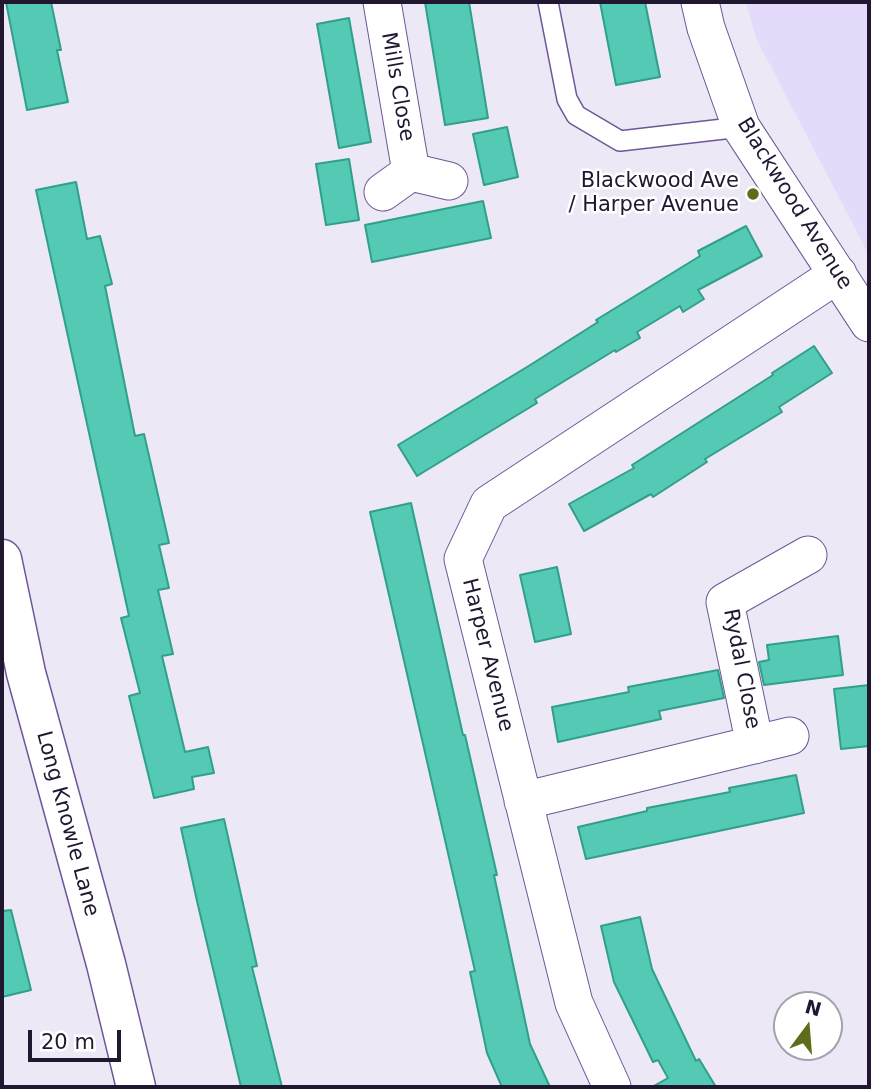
<!DOCTYPE html>
<style>
body{margin:0}
#map{position:relative;width:871px;height:1089px;overflow:hidden;background:#ece8f6;font-family:"DejaVu Sans",sans-serif}
canvas{display:block}
.frame{position:absolute;inset:0;border:4px solid #211731;pointer-events:none}
.north{position:absolute;left:773px;top:991px;width:70px;height:70px;box-sizing:border-box;background:#fff;border:2px solid #a6a2ad;border-radius:50%;rotate:16deg;font-size:19px;font-weight:700;line-height:28px;text-align:center;color:#211731}
.north::after{content:'';display:block;margin:auto;width:24px;height:32px;background:#5e6d19;clip-path:polygon(50% 0,100% 100%,50% 72%,0 100%)}
.scale{position:absolute;left:28px;top:1030px;width:93px;height:32px;box-sizing:border-box;border:4px solid #211731;border-top:0;padding-left:9px;font-size:21px;line-height:24px;white-space:nowrap;color:#211731;-webkit-text-stroke:5px #fff;paint-order:stroke}
</style>
<div id="map">
<canvas width="871" height="1089"></canvas>
<div class="frame"></div>
<div class="north">N</div>
<div class="scale">20 m</div>
</div>
<script>
const context = document.querySelector('canvas').getContext('2d');
context.lineJoin = 'round';
function fillPath(path, color) {
  context.fillStyle = color;
  context.fill(path, 'evenodd');
}
function poly(rows) {
  const path = new Path2D();
  for (const r of rows) {
    path.moveTo(r[0], r[1]);
    for (let i = 2; i < r.length; i += 2) path.lineTo(r[i], r[i + 1]);
  }
  return path;
}
function stroke(path, color, width, dash) {
  context.strokeStyle = color;
  context.lineWidth = width;
  context.lineCap = dash ? 'butt' : 'round';
  context.setLineDash(dash || []);
  context.stroke(path);
}
function write(font, color, halo, rows, align = 'center') {
  context.font = font + ' "DejaVu Sans",sans-serif';
  context.lineWidth = 5;
  context.setLineDash([]);
  context.textBaseline = 'middle';
  context.strokeStyle = halo;
  context.fillStyle = color;
  for (const [text, x, y, turn = 0] of rows) {
    context.save();
    context.translate(x, y);
    context.rotate((+turn || 0) * Math.PI / 180);
    context.textAlign = isNaN(turn) ? turn : align;
    if (halo) context.strokeText(text, 0, 0);
    context.fillText(text, 0, 0);
    context.restore();
  }
}
const built = poly([
 [746,2,869,2,869,255,756,38]
]);
const building = poly([
 [6,2,51,2,61,50,57,50,68,102,27,110,6,2],
 [425,2,469,2,488,118,445,125,425,2],
 [600,2,645,2,660,77,616,85,600,2],
 [349,18,371,142,339,148,317,24,349,18],
 [507,127,518,177,484,185,473,134,507,127],
 [349,159,359,220,326,225,316,164,349,159],
 [76,182,87,239,100,236,112,284,105,286,135,436,144,434,169,543,159,545,169,588,158,590,173,654,162,656,185,752,208,747,214,773,192,777,194,789,154,798,129,696,140,693,121,618,129,616,36,190,76,182],
 [483,201,491,238,372,262,365,225,483,201],
 [746,226,762,256,698,290,704,299,683,312,680,306,637,332,640,338,616,352,615,350,535,399,537,403,417,476,398,445,527,367,598,322,596,320,700,256,698,251,746,226],
 [814,346,832,373,779,407,782,412,705,459,707,462,653,497,651,494,584,531,569,504,634,468,632,465,773,375,772,373,814,346],
 [411,503,463,735,465,735,497,875,494,875,530,1044,550,1087,502,1087,487,1053,470,972,475,971,370,512,411,503],
 [557,567,571,634,535,642,520,575,557,567],
 [838,636,843,675,764,685,759,662,769,660,767,645,838,636],
 [718,670,724,698,659,711,661,719,558,742,552,707,629,692,628,687,718,670],
 [869,685,869,746,841,749,834,689,869,685],
 [796,775,804,813,586,859,578,827,647,811,647,808,730,792,729,788,796,775],
 [224,819,257,966,252,967,282,1087,241,1087,197,901,181,828,224,819],
 [11,910,31,990,2,997,2,911,11,910],
 [640,917,652,969,696,1061,699,1059,716,1087,652,1087,668,1078,658,1060,653,1062,614,982,601,926,640,917]
]);
const service = poly([
 [548,2,567,99,576,115,620,141,741,127]
]);
const minor = poly([
 [382,2,411,172],
 [700,2,706,28,741,127,869,323],
 [383,192,411,172,449,181],
 [755,745,725,602,808,555],
 [523,801,790,736],
 [612,1087,574,1003,463,559,489,504,838,274]
]);
const secondary = poly([
 [2,559,26,673,106,964,136,1087]
]);
const markers = [
 [753,194,7,"#5e6d19"]
];
const streetNames = [
 ["Mills Close",397,87,80],
 ["Blackwood Avenue",794,204,58],
 ["Harper Avenue",487,655,76],
 ["Rydal Close",741,669,79],
 ["Long Knowle Lane",67,824,75]
];
const poiNames = [
 ["Blackwood Ave",739,182],
 ["/ Harper Avenue",739,206]
];
fillPath(built, '#e4dafa');
fillPath(building, '#54cab5');
stroke(building, '#309f8c', 2);
stroke(service, '#6e5797', 22);
stroke(minor, '#6e5797', 39);
stroke(secondary, '#6e5797', 41);
stroke(service, '#fff', 19);
stroke(minor, '#fff', 37);
stroke(secondary, '#fff', 38);
for (const [x, y, r, color] of markers) {
  const dot = new Path2D();
  dot.arc(x, y, r, 0, 2 * Math.PI);
  context.fillStyle = color;
  context.fill(dot);
  stroke(dot, '#fff', 2.5);
}
write('21px', '#211731', '#fff', streetNames);
write('21px', '#211731', '#fff', poiNames, 'right');
</script>
